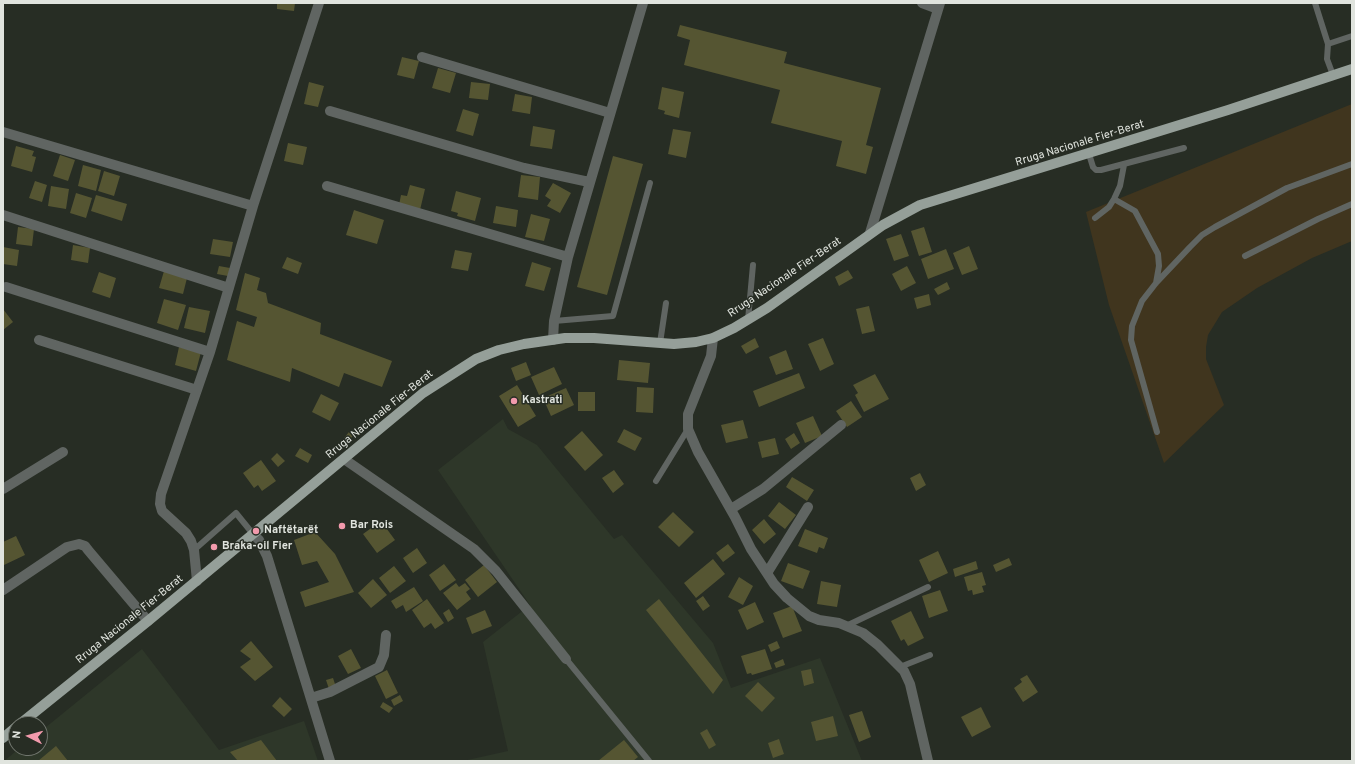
<!DOCTYPE html>
<meta charset="utf-8">
<style>
body{margin:0}
#map{position:relative;width:1355px;height:764px;overflow:hidden;background:#272d24;font-family:Overpass,sans-serif}
canvas{display:block}
.frame{position:absolute;inset:0;border:4px solid #e0e4de;pointer-events:none}
.north{position:absolute;left:8px;top:716px;width:40px;height:40px;box-sizing:border-box;background:#272d24;border:1px solid #71766e;border-radius:50%;rotate:276deg;font-size:11px;font-weight:700;line-height:16px;text-align:center;color:#e0e4de}
.north::after{content:'';display:block;margin:auto;width:14px;height:18px;background:#f29aac;clip-path:polygon(50% 0,100% 100%,50% 72%,0 100%)}
</style>
<div id="map">
<canvas width="1355" height="764"></canvas>
<div class="frame"></div>
<div class="north">N</div>
</div>
<script>
const context = document.querySelector('canvas').getContext('2d');
context.lineJoin = 'round';
function fillPath(path, color) {
  context.fillStyle = color;
  context.fill(path, 'evenodd');
}
function poly(rows) {
  const path = new Path2D();
  for (const r of rows) {
    path.moveTo(r[0], r[1]);
    for (let i = 2; i < r.length; i += 2) path.lineTo(r[i], r[i + 1]);
  }
  return path;
}
function stroke(path, color, width, dash) {
  context.strokeStyle = color;
  context.lineWidth = width;
  context.lineCap = dash ? 'butt' : 'round';
  context.setLineDash(dash || []);
  context.stroke(path);
}
function write(font, color, halo, rows, align = 'center') {
  context.font = font + ' Overpass,sans-serif';
  context.lineWidth = 3;
  context.setLineDash([]);
  context.textBaseline = 'middle';
  context.strokeStyle = halo;
  context.fillStyle = color;
  for (const [text, x, y, turn = 0] of rows) {
    context.save();
    context.translate(x, y);
    context.rotate((+turn || 0) * Math.PI / 180);
    context.textAlign = isNaN(turn) ? turn : align;
    if (halo) context.strokeText(text, 0, 0);
    context.fillText(text, 0, 0);
    context.restore();
  }
}
const built = poly([
 [503,419,508,429,537,445,614,539,622,535,713,643,731,688,820,658,862,761,463,761,508,751,483,642,530,605,438,470],
 [142,649,219,750,304,721,318,761,4,761,20,748,40,748,40,732]
]);
const green = poly([
 [1352,104,1352,241,1312,258,1257,288,1222,312,1208,335,1206,347,1206,359,1224,405,1164,463,1109,305,1086,212]
]);
const building = poly([
 [277,3,295,3,294,11,277,9],
 [680,25,787,52,784,63,881,88,866,145,873,147,866,174,836,166,842,141,771,123,780,90,684,65,690,40,677,36],
 [402,57,419,61,414,79,397,75],
 [438,68,456,73,450,93,432,88],
 [309,82,324,86,318,107,304,104],
 [471,82,490,84,488,100,469,98],
 [662,87,684,92,679,118,664,114,665,111,658,109],
 [515,94,532,97,530,114,512,111],
 [463,109,479,114,473,136,456,131],
 [533,126,555,130,552,149,530,146],
 [673,129,691,132,686,158,668,154],
 [288,143,307,147,303,165,284,161],
 [16,146,34,151,32,156,36,157,32,172,11,166],
 [60,155,75,160,68,181,53,176],
 [613,156,643,164,607,295,577,287],
 [83,165,101,170,96,191,78,186],
 [104,171,120,176,114,196,98,191],
 [521,175,540,177,538,200,518,197],
 [35,181,47,185,42,202,29,198],
 [553,183,571,193,560,213,547,206,551,200,545,196],
 [410,185,425,189,420,210,399,205,401,195,407,196],
 [51,186,69,189,66,209,48,206],
 [456,191,481,198,475,221,457,216,458,213,451,211],
 [76,193,92,198,86,218,70,213],
 [96,195,127,204,122,221,91,211],
 [496,206,518,210,516,227,493,223],
 [354,210,384,220,377,244,346,235],
 [531,214,550,219,544,241,525,237],
 [18,227,34,229,32,246,16,244],
 [924,227,932,252,919,256,911,231],
 [901,234,909,256,894,261,886,239],
 [213,239,233,242,230,257,210,254],
 [73,245,90,248,88,263,71,260],
 [969,246,978,269,962,275,953,253],
 [3,247,19,250,17,266,3,264],
 [946,249,954,269,928,279,921,259],
 [455,250,472,253,468,271,451,268],
 [287,257,302,263,298,274,282,268],
 [532,262,551,268,544,291,525,286],
 [219,266,230,268,228,276,217,274],
 [907,266,916,283,901,291,892,274],
 [848,270,853,278,839,286,835,277],
 [164,271,187,278,183,294,159,288],
 [99,272,116,278,110,298,92,292],
 [245,273,260,278,257,290,266,293,268,303,321,323,320,334,392,361,382,387,344,373,339,387,292,368,290,382,227,360,237,321,254,327,257,317,236,310],
 [947,282,950,289,938,295,934,289],
 [929,294,931,305,917,309,914,298],
 [164,299,186,305,178,330,157,323],
 [869,306,875,331,862,334,856,309],
 [189,307,210,311,205,333,184,328],
 [3,309,13,322,3,330],
 [755,338,759,347,746,354,741,346],
 [823,338,834,364,820,371,808,344],
 [179,347,201,352,196,371,175,365],
 [786,350,793,369,776,375,769,357],
 [619,360,650,363,648,383,617,380],
 [526,362,531,375,516,381,511,368],
 [554,367,562,384,539,395,531,377],
 [799,373,805,388,759,407,753,391],
 [875,374,889,399,864,412,855,395,858,393,853,385],
 [517,385,536,416,518,427,499,396],
 [637,387,654,388,653,413,636,412],
 [566,388,574,405,551,416,543,398],
 [578,392,595,392,595,411,578,411],
 [321,394,339,403,330,421,312,412],
 [851,401,862,417,847,427,836,411],
 [813,416,822,436,805,443,796,423],
 [743,420,748,438,726,443,721,425],
 [624,429,642,438,635,451,617,442],
 [582,431,603,455,585,471,564,447],
 [349,432,353,436,348,441,344,438],
 [794,433,800,443,791,449,785,439],
 [775,438,779,454,762,458,758,442],
 [300,448,312,455,308,463,295,456],
 [277,453,285,461,278,467,271,459],
 [261,460,276,481,262,491,258,485,254,488,243,473],
 [614,470,624,484,613,493,602,478],
 [920,473,926,485,916,491,910,478],
 [792,477,814,490,807,501,786,487],
 [779,502,796,515,785,529,768,516],
 [673,512,694,532,679,547,658,527],
 [764,519,776,534,764,544,752,530],
 [381,521,395,540,377,553,363,534],
 [805,529,828,538,824,549,819,547,817,553,798,546],
 [315,532,335,554,354,592,305,607,300,592,329,582,317,561,302,565,294,540],
 [16,536,25,555,4,565,3,542],
 [728,544,735,553,723,562,716,553],
 [417,548,427,563,413,573,403,558],
 [938,551,948,573,929,582,919,560],
 [1009,558,1012,565,996,572,993,565],
 [713,559,725,574,696,598,684,583],
 [976,561,978,569,955,577,953,569],
 [788,563,810,571,803,589,781,581],
 [444,564,456,580,440,591,429,575],
 [484,565,497,582,478,597,465,580],
 [394,566,406,581,390,593,379,578],
 [982,572,986,585,982,586,984,592,973,595,972,590,968,591,964,577],
 [739,577,753,586,743,605,728,597],
 [373,579,387,595,371,608,358,593],
 [821,581,841,585,837,607,817,604],
 [456,583,459,587,465,583,470,589,466,592,471,599,457,610,443,593],
 [414,587,423,601,406,612,403,605,396,609,391,601],
 [940,590,948,611,929,618,922,596],
 [703,596,710,606,703,611,696,601],
 [427,599,444,623,435,629,431,623,424,628,412,610],
 [659,599,723,680,713,694,646,610],
 [755,602,764,622,747,630,738,610],
 [792,606,802,631,783,638,773,613],
 [449,609,454,618,448,622,443,613],
 [485,610,492,626,472,634,466,618],
 [911,611,924,638,908,646,904,639,901,641,891,621],
 [251,641,273,667,255,681,240,667,251,659,240,651],
 [777,641,780,648,771,652,768,645],
 [351,649,361,668,348,674,338,656],
 [765,649,772,669,752,675,751,673,747,674,741,656],
 [783,659,785,665,776,668,774,663],
 [811,669,814,683,804,686,801,671],
 [387,670,398,693,386,699,375,676],
 [1027,675,1038,692,1023,702,1014,688,1022,682,1020,679],
 [333,678,336,687,329,689,326,680],
 [758,682,775,698,762,712,745,696],
 [400,695,403,701,394,706,391,700],
 [280,697,292,709,284,717,272,706],
 [383,702,393,708,389,713,380,707],
 [981,707,991,727,972,737,961,717],
 [862,711,871,737,859,742,849,715],
 [833,716,838,736,816,741,811,722],
 [707,729,716,745,709,749,700,733],
 [779,739,784,754,773,758,768,743],
 [261,740,277,761,238,761,230,752],
 [624,740,638,757,633,761,598,761],
 [56,746,68,761,38,761]
]);
const service = poly([
 [1315,3,1328,44],
 [1333,75,1327,59,1328,44,1352,36],
 [1089,154,1093,167,1096,170,1101,170,1184,148],
 [1114,199,1135,211,1158,254,1159,266,1156,283],
 [1095,218,1109,207,1114,199,1120,186,1124,165],
 [1245,256,1318,219,1352,204],
 [748,320,753,265],
 [554,321,613,316,650,183],
 [660,343,666,303],
 [1157,432,1131,340,1132,326,1142,301,1156,283,1190,247,1202,235,1215,227,1287,188,1352,164],
 [656,481,688,429],
 [194,550,236,513,253,534],
 [846,626,928,587],
 [566,659,649,761],
 [900,667,930,655]
]);
const minor = poly([
 [922,3,938,9],
 [422,57,610,113],
 [330,111,524,168,589,182],
 [3,132,253,206],
 [327,186,568,257],
 [3,215,229,288],
 [870,233,940,3],
 [6,287,210,352],
 [713,338,711,356,688,414,688,429,698,452,735,517,751,549,774,584,787,598,809,616,819,620,839,623,863,633,878,645,904,671,910,684,928,761],
 [39,340,197,390],
 [553,340,554,321,568,257,643,3],
 [344,459,474,549,496,571,566,659],
 [3,489,63,452],
 [731,509,763,489,841,425],
 [253,534,259,540,267,556,330,761],
 [767,573,808,507],
 [197,581,194,550,191,541,186,533,162,511,160,504,161,494,210,352,253,206,319,3],
 [3,590,58,553,67,547,79,544,85,546,88,550,148,621],
 [311,698,330,692,379,667,384,655,386,635]
]);
const primary = poly([
 [20,724,148,621,423,393,476,359,499,350,524,344,565,338,594,338,674,344,696,342,713,338,734,328,767,308,883,225,920,205,1228,110,1352,69],
 [3,738,16,727]
]);
const markers = [
 [514,401,4,"#f29aac"],
 [342,526,4,"#f29aac"],
 [256,531,4,"#f29aac"],
 [214,547,4,"#f29aac"]
];
const streetNames = [
 ["Rruga Nacionale Fier-Berat",1080,144,-17],
 ["Rruga Nacionale Fier-Berat",785,278,-34],
 ["Rruga Nacionale Fier-Berat",380,415,-39],
 ["Rruga Nacionale Fier-Berat",130,620,-39]
];
const poiNames = [
 ["Kastrati",522,401],
 ["Bar Rois",350,526],
 ["Naftëtarët",264,531],
 ["Braka-oil Fier",222,547]
];
fillPath(built, '#2e3729');
fillPath(green, '#40351e');
fillPath(building, '#555532');
stroke(service, '#606562', 6);
stroke(minor, '#606562', 10);
stroke(primary, '#959f99', 10);
for (const [x, y, r, color] of markers) {
  const dot = new Path2D();
  dot.arc(x, y, r, 0, 2 * Math.PI);
  context.fillStyle = color;
  context.fill(dot);
  stroke(dot, '#272d24', 1.5);
}
write('11px', '#e0e4de', '#272d24', streetNames);
write('bold 11px', '#e0e4de', '#272d24', poiNames, 'left');
</script>
